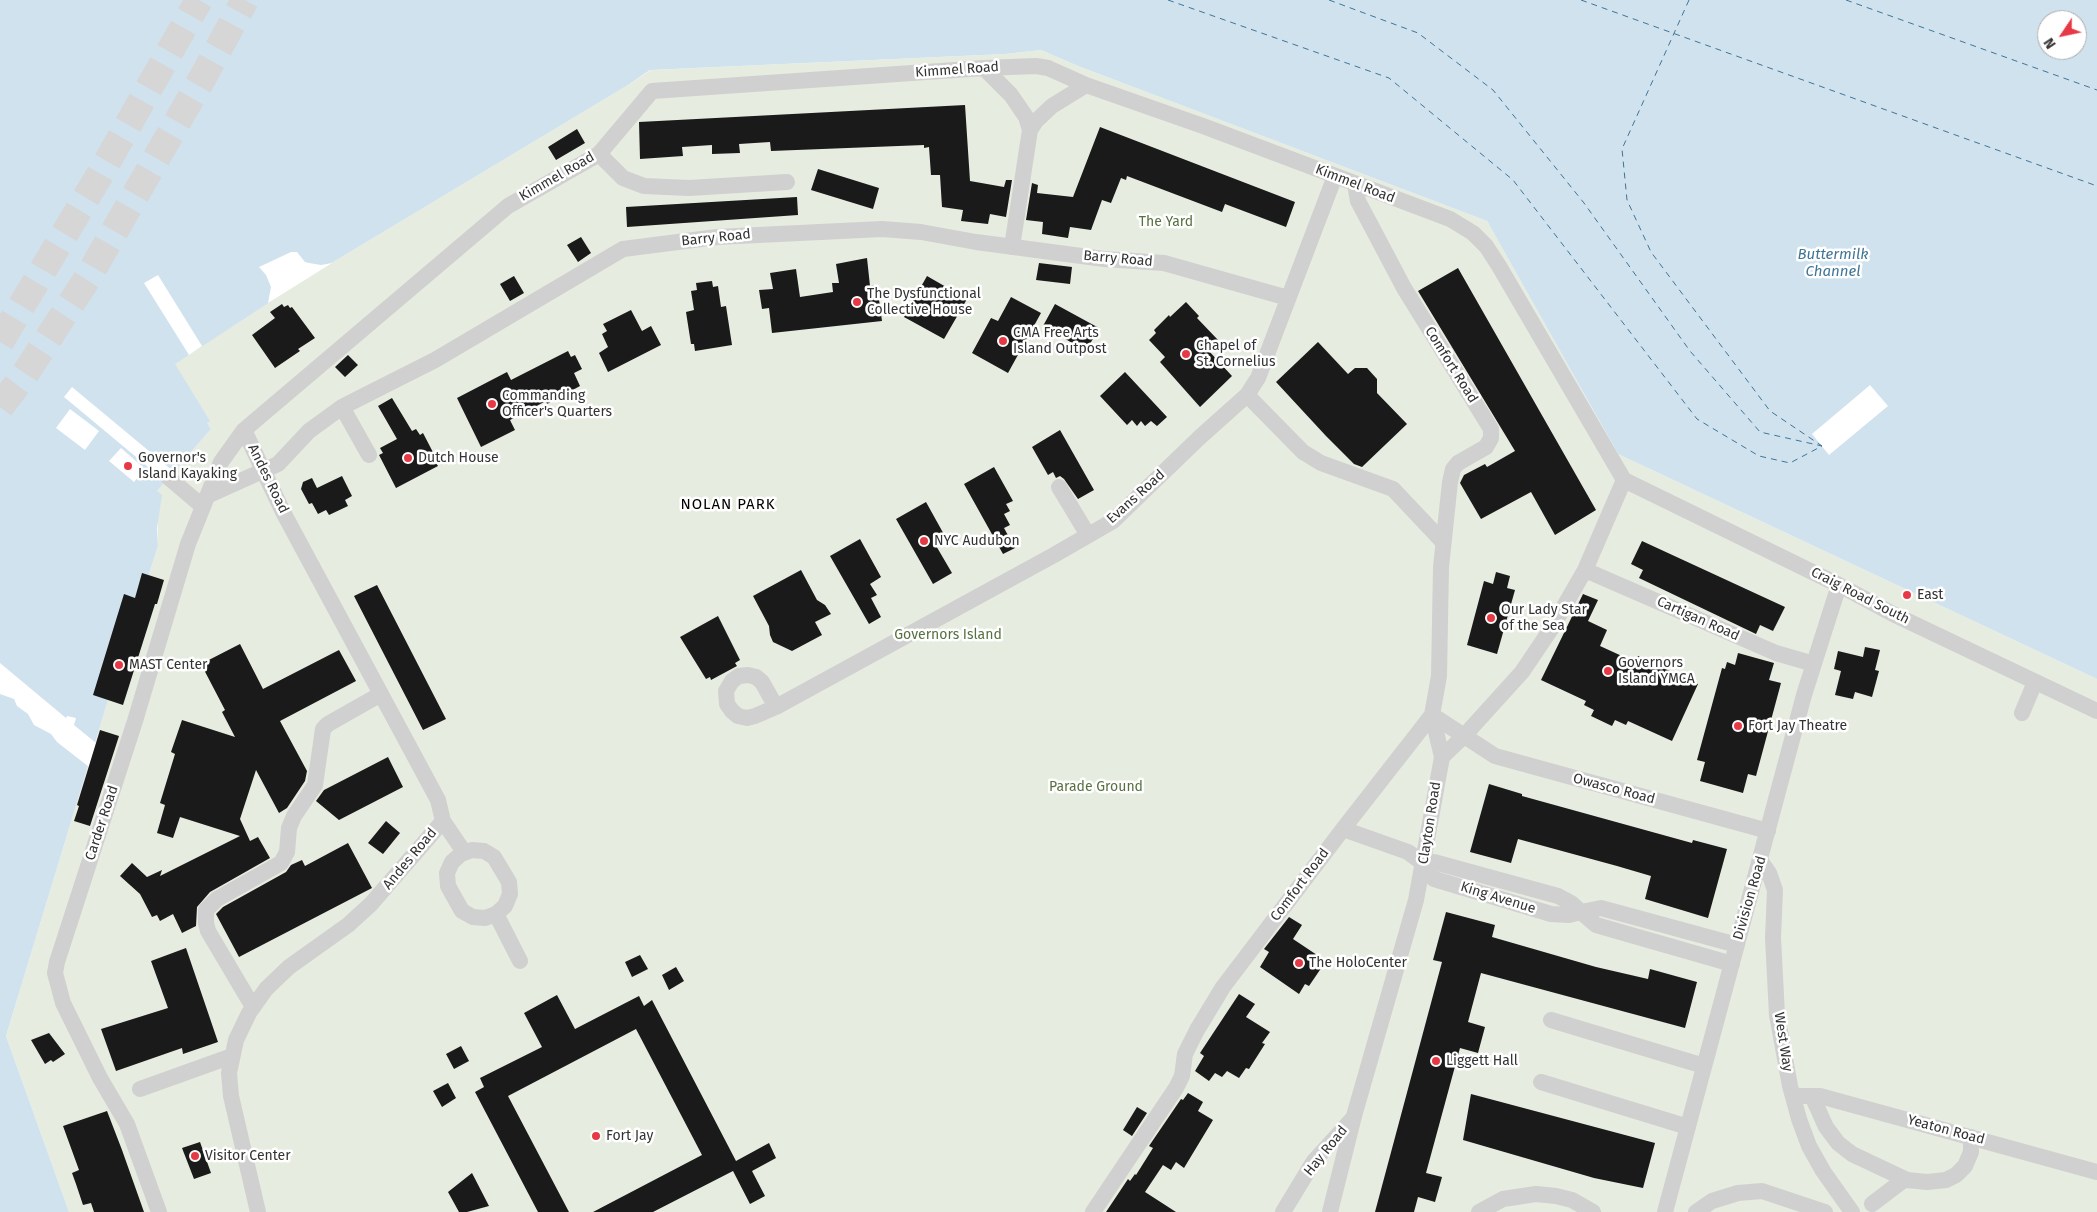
<!DOCTYPE html>
<style>
body{margin:0}
#map{position:relative;width:2097px;height:1212px;overflow:hidden;background:#fff;font-family:"Fira Sans",sans-serif}
canvas{display:block}
.north{position:absolute;left:2037px;top:10px;width:50px;height:50px;box-sizing:border-box;background:#fff;border:1px solid #adadad;border-radius:50%;rotate:236deg;font-size:14px;font-weight:700;line-height:20px;text-align:center;color:#333}
.north::after{content:'';display:block;margin:auto;width:18px;height:22px;background:#e63946;clip-path:polygon(50% 0,100% 100%,50% 72%,0 100%)}
</style>
<div id="map">
<canvas width="2097" height="1212"></canvas>
<div class="north">N</div>
</div>
<script>
const context = document.querySelector('canvas').getContext('2d');
context.lineJoin = 'round';
function fillPath(path, color) {
  context.fillStyle = color;
  context.fill(path, 'evenodd');
}
function poly(rows) {
  const path = new Path2D();
  for (const r of rows) {
    path.moveTo(r[0], r[1]);
    for (let i = 2; i < r.length; i += 2) path.lineTo(r[i], r[i + 1]);
  }
  return path;
}
function stroke(path, color, width, dash) {
  context.strokeStyle = color;
  context.lineWidth = width;
  context.lineCap = dash ? 'butt' : 'round';
  context.setLineDash(dash || []);
  context.stroke(path);
}
function write(font, color, halo, rows, align = 'center') {
  context.font = font + ' "Fira Sans",sans-serif';
  context.lineWidth = 5;
  context.setLineDash([]);
  context.textBaseline = 'middle';
  context.strokeStyle = halo;
  context.fillStyle = color;
  for (const [text, x, y, turn = 0] of rows) {
    context.save();
    context.translate(x, y);
    context.rotate((+turn || 0) * Math.PI / 180);
    context.textAlign = isNaN(turn) ? turn : align;
    if (halo) context.strokeText(text, 0, 0);
    context.fillText(text, 0, 0);
    context.restore();
  }
}
const green = poly([
 [1041,50,1078,66,1487,221,1618,454,2097,679,2097,1212,69,1212,6,1036,108,700,158,546,157,491,211,429,206,422,209,420,174,364,310,276,628,85,651,70,1005,54]
]);
const water = poly([
 [0,0,2097,0,2097,679,1618,454,1487,221,1078,66,1041,50,1005,54,650,70,628,85,310,276,175,364,210,421,207,423,211,429,157,491,162,495,157,528,158,546,108,700,6,1036,69,1212,0,1212],
 [2047,20,2077,20,2077,50,2047,50]
]);
const pier = poly([
 [291,252,297,252,305,262,309,263,321,265,332,263,268,303,271,287,266,275,259,267],
 [158,275,202,346,189,355,144,283],
 [1870,385,1888,406,1829,455,1812,434],
 [72,387,173,471,165,481,64,397],
 [70,409,99,431,85,450,56,428],
 [121,448,145,469,134,482,109,461],
 [0,663,66,718,67,716,76,718,74,725,96,743,89,767,57,742,51,734,34,725,28,714,17,706,14,699,0,694]
]);
const ferry = poly([
 [1168,0,1389,78,1513,180,1697,419,1759,456,1790,463,1822,446],
 [1329,0,1418,33,1493,90,1584,203,1690,351,1760,432,1822,446],
 [1581,0,2097,186],
 [1689,0,1622,149,1627,200,1651,252,1770,411,1822,446],
 [1846,0,2097,90]
]);
const building = poly([
 [965,105,970,181,1004,187,1006,180,1012,180,1006,217,990,214,988,224,961,221,963,210,942,207,940,175,931,175,929,147,924,148,924,145,771,151,770,142,739,144,740,153,712,154,712,145,682,147,683,156,640,159,639,122],
 [1100,127,1295,202,1286,227,1225,204,1222,212,1127,176,1126,180,1121,178,1111,203,1102,200,1091,230,1070,227,1068,238,1042,234,1043,222,1026,220,1032,183,1038,185,1037,193,1073,197],
 [577,129,585,143,556,160,548,147],
 [818,169,879,188,873,209,811,190],
 [797,197,798,215,627,227,626,207],
 [581,237,591,253,578,262,567,245],
 [867,258,870,286,877,285,882,321,772,333,769,308,762,309,759,290,773,289,770,273,796,269,800,297,833,292,832,283,839,283,836,264],
 [1039,263,1072,267,1070,284,1036,280],
 [1458,268,1596,510,1555,535,1531,492,1481,519,1460,483,1464,475,1485,464,1487,467,1515,451,1418,291],
 [514,276,524,293,510,301,500,284],
 [927,276,967,299,944,339,904,317],
 [712,281,713,287,718,286,721,307,726,306,732,345,695,351,694,344,691,344,686,312,694,310,691,291,697,290,696,283],
 [1011,297,1041,313,1008,373,972,353,991,318,998,321],
 [1186,302,1199,316,1197,318,1218,340,1208,350,1232,376,1200,407,1160,362,1165,357,1149,340,1156,333,1154,330,1169,315,1170,317],
 [282,304,284,307,288,305,290,308,292,307,315,338,298,349,300,351,275,368,252,335,275,318,270,312],
 [1055,304,1099,328,1086,351,1043,326],
 [631,310,642,331,651,326,661,345,608,372,599,353,608,347,602,334,607,331,603,324],
 [1318,342,1348,374,1355,368,1367,368,1377,379,1377,393,1407,424,1362,467,1354,464,1326,436,1276,382],
 [568,351,571,357,575,355,582,369,574,373,580,386,547,404,546,401,510,420,515,430,481,447,457,398,507,372,511,380],
 [348,355,358,365,345,377,335,367],
 [1125,372,1167,417,1157,426,1151,421,1145,426,1141,421,1137,426,1132,420,1127,425,1100,396],
 [392,398,412,431,416,429,420,435,423,433,437,460,435,461,438,466,396,488,379,455,383,453,380,448,397,439,378,406],
 [1060,430,1094,490,1078,499,1064,479,1060,476,1056,478,1053,472,1048,475,1032,447],
 [994,467,1013,501,1006,504,1010,511,1004,514,1010,525,1004,528,1015,548,1003,554,964,484],
 [342,476,352,496,345,500,348,506,329,515,326,510,318,514,312,503,309,504,301,489,303,482,312,478,317,488],
 [926,502,946,538,935,544,952,573,933,584,896,519],
 [860,539,881,577,870,584,877,595,871,598,881,617,869,624,830,556],
 [1642,541,1785,607,1773,631,1760,625,1756,634,1639,578,1643,570,1631,564],
 [801,570,817,600,825,605,831,614,815,622,822,635,792,651,773,642,770,635,769,626,753,596],
 [1496,572,1510,576,1507,588,1515,590,1497,654,1467,645,1484,581,1493,584],
 [142,573,164,580,157,604,155,604,123,705,93,695,124,594,135,598],
 [377,585,446,719,423,730,354,596],
 [1583,594,1598,600,1588,621,1607,630,1600,646,1635,662,1638,656,1698,684,1672,741,1628,721,1626,725,1615,720,1612,726,1591,716,1594,710,1584,705,1586,701,1541,680],
 [718,616,740,660,735,663,737,666,711,680,710,677,706,679,680,637],
 [240,644,263,689,339,650,356,681,280,721,307,771,305,781,287,808,279,813,256,770,240,819,250,841,258,837,270,858,210,892,197,907,196,926,182,933,173,914,160,921,157,915,152,917,140,894,120,876,132,863,147,877,162,870,160,876,240,836,180,817,173,838,157,833,165,805,160,803,175,754,171,752,182,720,235,737,222,712,225,710,201,664],
 [1865,647,1880,650,1875,670,1879,671,1872,697,1855,692,1853,699,1835,695,1841,671,1834,669,1838,651,1863,657],
 [1738,653,1774,663,1769,680,1781,683,1756,776,1748,774,1743,793,1700,781,1705,762,1697,760,1722,668,1725,669,1727,662,1735,665],
 [100,730,119,736,90,826,74,821,79,806,77,805],
 [388,757,403,787,339,820,316,801,324,790],
 [1489,784,1522,794,1522,796,1692,843,1693,840,1727,849,1708,918,1645,899,1651,876,1617,866,1518,839,1511,863,1470,852],
 [386,821,400,833,383,854,368,843],
 [348,843,372,888,239,957,216,914,223,907,286,872,291,865,302,860,305,866],
 [1446,912,1495,925,1492,937,1596,967,1648,979,1650,969,1697,982,1685,1028,1481,973,1468,1022,1485,1027,1478,1053,1460,1048,1426,1173,1442,1177,1435,1202,1418,1197,1414,1212,1375,1212,1442,962,1433,960],
 [1289,917,1302,925,1293,939,1326,961,1309,986,1305,984,1299,994,1260,967,1269,952,1264,949],
 [186,948,218,1042,183,1054,182,1048,116,1071,101,1029,168,1008,151,961],
 [640,955,648,969,632,977,625,962],
 [676,967,684,981,669,990,662,975],
 [1239,994,1255,1004,1246,1017,1270,1032,1262,1043,1265,1044,1249,1069,1246,1068,1239,1078,1227,1071,1222,1077,1215,1073,1209,1081,1195,1071,1204,1056,1200,1053],
 [557,995,575,1029,639,996,644,1006,652,1000,736,1161,769,1143,776,1158,752,1171,765,1196,750,1204,733,1171,653,1212,593,1212,702,1155,636,1029,508,1096,569,1212,538,1212,475,1092,484,1087,480,1078,542,1047,524,1013],
 [49,1033,65,1054,53,1062,51,1060,45,1064,31,1040],
 [461,1046,469,1061,454,1069,446,1054],
 [448,1083,456,1098,442,1107,433,1091],
 [1188,1093,1203,1102,1198,1111,1213,1120,1184,1168,1176,1162,1171,1170,1163,1165,1145,1192,1176,1212,1106,1212,1128,1179,1130,1181,1135,1174,1136,1175,1153,1148,1149,1146,1181,1099,1183,1100],
 [1471,1094,1655,1143,1643,1188,1594,1178,1463,1140],
 [1137,1107,1147,1113,1132,1136,1123,1130],
 [107,1111,122,1150,144,1212,94,1212,91,1203,83,1205,76,1184,72,1173,79,1170,63,1126],
 [200,1142,211,1173,194,1179,182,1148],
 [472,1173,489,1206,467,1212,459,1212,448,1192]
]);
const motorwayTunnel = poly([
 [0,342,99,176,199,0],
 [0,407,25,374,87,279,203,77,245,0]
]);
const pedestrian = poly([
 [984,68,1011,95,1026,117,1030,130],
 [599,154,623,178,644,186,689,188,787,182],
 [1012,247,1030,130,1036,121,1052,106,1086,85],
 [1247,395,1303,452,1321,463,1393,489,1442,541],
 [342,407,369,455],
 [244,430,283,512,438,800,443,821,371,904,348,925,289,967,266,989,249,1013,236,1040,229,1073,231,1096,258,1212],
 [168,477,202,506],
 [1624,480,1839,585,1893,614,2097,711],
 [1059,487,1088,535],
 [207,496,278,464,309,431,342,407,435,360,623,249,717,237,882,229,921,232,976,242,1104,259,1164,263,1288,298],
 [1585,570,1776,653,1814,664],
 [776,707,762,682,756,677,748,675,739,676,732,681,726,691,727,704,732,711,738,716,747,718,755,716,776,707,1054,555,1113,521,1199,438,1247,395,1258,378,1335,176],
 [2022,713,2035,682],
 [1442,757,1432,715,1495,756,1768,831],
 [443,821,464,852],
 [1343,829,1408,852,1424,864,1428,872,1434,879,1551,914,1569,915,1581,912,1596,925,1732,964],
 [472,850,484,851,494,857,509,882,510,894,505,906,496,914,485,918,473,917,462,911,448,886,447,873,452,862,461,854,472,850],
 [1760,860,1769,873,1775,890,1773,938,1777,1015,1790,1086,1799,1119,1809,1146,1823,1171,1852,1212],
 [1424,864,1434,862,1558,896,1571,903,1581,912,1601,908,1737,945],
 [496,914,520,961],
 [253,1007,208,931,206,923,206,910,217,899,281,863,287,852,289,828,294,816,315,785,323,729,328,724,381,694],
 [1551,1020,1704,1066],
 [1541,1082,1688,1127],
 [140,1089,232,1056],
 [1793,1096,1820,1096,2097,1172],
 [1812,1096,1826,1127,1838,1143,1852,1154,1907,1180,1927,1182,1946,1180,1956,1175,1965,1166,1971,1152,1971,1137],
 [1872,1204,1905,1179],
 [159,1212,127,1124,100,1078,63,1003,55,973,57,962,135,721,188,544,221,462,244,430,508,206,599,154,652,91,984,68,1036,66,1048,68,1086,85,1203,126,1450,219,1473,233,1486,246,1499,266,1624,480],
 [1093,1212,1176,1088,1182,1076,1185,1054,1197,1030,1223,987,1343,829,1432,715,1439,676,1441,567,1450,482,1453,469,1458,463,1486,447,1491,438,1491,429,1404,288,1358,201,1355,184],
 [1283,1212,1314,1161,1353,1118],
 [1330,1212,1354,1116,1416,900,1442,757,1464,736,1522,672,1551,629,1585,570,1624,480],
 [1479,1212,1503,1199,1536,1194,1556,1196,1572,1200,1593,1212],
 [1665,1212,1804,695,1839,585],
 [1696,1212,1712,1201,1738,1193,1762,1191,1825,1212]
]);
const markers = [
 [857,302,5,"#e63946"],
 [1003,341,5,"#e63946"],
 [1186,354,5,"#e63946"],
 [492,404,5,"#e63946"],
 [408,458,5,"#e63946"],
 [128,466,5,"#e63946"],
 [924,541,5,"#e63946"],
 [1907,595,5,"#e63946"],
 [1491,618,5,"#e63946"],
 [119,665,5,"#e63946"],
 [1608,671,5,"#e63946"],
 [1738,726,5,"#e63946"],
 [1299,963,5,"#e63946"],
 [1436,1061,5,"#e63946"],
 [596,1136,5,"#e63946"],
 [195,1156,5,"#e63946"]
];
const streetNames = [
 ["Kimmel Road",957,70,-4],
 ["Kimmel Road",557,177,-30],
 ["Kimmel Road",1355,184,21],
 ["Barry Road",716,238,-6],
 ["Barry Road",1118,259,5],
 ["Comfort Road",1451,365,58],
 ["Andes Road",268,479,64],
 ["Evans Road",1136,497,-42],
 ["Craig Road South",1860,596,27],
 ["Cartigan Road",1698,619,24],
 ["Owasco Road",1614,789,15],
 ["Carder Road",102,823,-72],
 ["Clayton Road",1430,823,-81],
 ["Andes Road",410,859,-50],
 ["Comfort Road",1300,885,-53],
 ["King Avenue",1498,898,17],
 ["Division Road",1750,898,-74],
 ["West Way",1783,1042,81],
 ["Yeaton Road",1946,1130,15],
 ["Hay Road",1326,1151,-51]
];
const parkNames = [
 ["The Yard",1166,222],
 ["Governors Island",948,635],
 ["Parade Ground",1096,787]
];
const poiNames = [
 ["The Dysfunctional",867,294],
 ["Collective House",867,310],
 ["CMA Free Arts",1013,333],
 ["Island Outpost",1013,349],
 ["Chapel of",1196,346],
 ["St. Cornelius",1196,362],
 ["Commanding",502,396],
 ["Officer's Quarters",502,412],
 ["Governor's",138,458],
 ["Island Kayaking",138,474],
 ["Dutch House",418,458],
 ["NYC Audubon",934,541],
 ["East",1917,595],
 ["Our Lady Star",1501,610],
 ["of the Sea",1501,626],
 ["Governors",1618,663],
 ["Island YMCA",1618,679],
 ["MAST Center",129,665],
 ["Fort Jay Theatre",1748,726],
 ["The HoloCenter",1309,963],
 ["Liggett Hall",1446,1061],
 ["Fort Jay",606,1136],
 ["Visitor Center",205,1156]
];
const waterNames = [
 ["Buttermilk",1833,255],
 ["Channel",1833,272]
];
const neighbourhoodNames = [
 ["NOLAN PARK",728,505]
];
fillPath(green, '#e6ecdf');
fillPath(water, '#cfe2ee');
fillPath(pier, '#fff');
stroke(ferry, '#3f7597', 1, [6, 5]);
fillPath(building, '#1a1a1a');
stroke(motorwayTunnel, '#d6d6d6', 28, [28, 14]);
stroke(pedestrian, '#d0d0d0', 16);
for (const [x, y, r, color] of markers) {
  const dot = new Path2D();
  dot.arc(x, y, r, 0, 2 * Math.PI);
  context.fillStyle = color;
  context.fill(dot);
  stroke(dot, '#fff', 2);
}
write('14px', '#333', '#fff', streetNames);
write('14px', '#56703f', '#fff', parkNames);
write('14px', '#333', '#fff', poiNames, 'left');
write('italic 15px', '#3f7597', '#fff', waterNames);
context.letterSpacing = '1px';
write('15px', '#000', '#fff', neighbourhoodNames);
context.letterSpacing = '0px';
</script>
